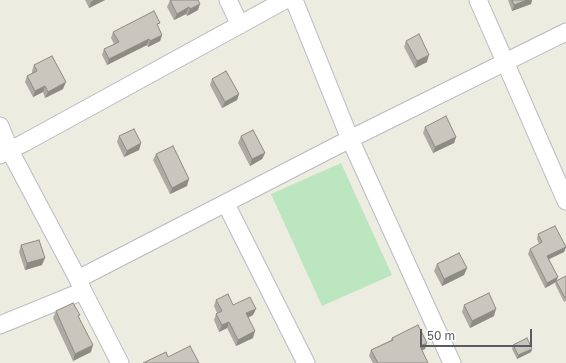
<!DOCTYPE html>
<style>
body{margin:0}
#map{position:relative;width:566px;height:363px;overflow:hidden;background:#edece0;font-family:"Golos Text",sans-serif}
canvas{display:block}
.scale{position:absolute;left:420px;top:329px;width:112px;height:18px;box-sizing:border-box;border:2px solid #595c62;border-top:0;padding-left:5px;font-size:12px;line-height:14px;white-space:nowrap;color:#595c62;-webkit-text-stroke:3px #fff;paint-order:stroke}
</style>
<div id="map">
<canvas width="566" height="363"></canvas>
<div class="scale">50 m</div>
</div>
<script>
const context = document.querySelector('canvas').getContext('2d');
context.lineJoin = 'round';
function fillPath(path, color) {
  context.fillStyle = color;
  context.fill(path, 'evenodd');
}
function poly(rows) {
  const path = new Path2D();
  for (const r of rows) {
    path.moveTo(r[0], r[1]);
    for (let i = 2; i < r.length; i += 2) path.lineTo(r[i], r[i + 1]);
  }
  return path;
}
function stroke(path, color, width, dash) {
  context.strokeStyle = color;
  context.lineWidth = width;
  context.lineCap = dash ? 'butt' : 'round';
  context.setLineDash(dash || []);
  context.stroke(path);
}
const green = poly([
 [341,163,392,275,322,306,271,194]
]);
const minor = poly([
 [228,0,240,25],
 [294,0,350,139,452,363],
 [478,0,566,201],
 [0,126,10,151,78,279,83,291,120,363],
 [0,155,24,143,285,0],
 [226,204,306,363],
 [78,279,350,139,566,32],
 [0,325,83,291]
]);
const wall = poly([
 [85,0,105,0,89,8],
 [170,0,198,10,187,16,186,14,174,20,167,7],
 [508,0,532,0,531,4,512,11],
 [158,27,162,35,160,41,148,47,147,45,107,65,102,55,104,49,114,44,111,38,113,32],
 [406,41,427,62,415,68,404,47],
 [34,65,63,89,45,98,43,92,33,97,25,82,27,76,32,73,32,71],
 [212,79,239,94,237,100,222,108,210,85],
 [425,127,456,137,454,143,433,153,423,133],
 [119,136,141,143,139,150,124,157,117,142],
 [241,136,265,153,262,159,250,166,238,143],
 [156,154,187,186,170,194,153,160],
 [538,234,566,247,564,252,549,259,557,281,566,276,566,301,564,302,555,284,556,282,545,288,528,254,530,249,539,244,537,239],
 [21,245,42,265,25,270,19,252],
 [437,264,467,268,464,275,442,286,434,271],
 [216,300,233,305,253,315,248,317,253,338,236,346,227,328,219,332,214,320,216,314,217,313,214,306],
 [464,305,494,316,470,328,462,312],
 [56,311,79,317,91,352,73,361,53,318],
 [392,338,425,349,422,350,428,363,373,363,369,356,371,350,391,340],
 [513,345,532,349,531,352,517,359,512,349]
]);
const shadedWall = poly([
 [94,0,105,0,89,8,91,2],
 [527,0,532,0,531,4,512,11,514,5],
 [200,4,198,10,187,16,190,9],
 [189,7,186,14,174,20,177,14],
 [162,35,160,41,148,47,150,41],
 [149,39,147,45,107,65,109,59],
 [429,55,427,62,415,68,417,61],
 [66,82,63,89,45,98,48,92],
 [45,86,43,92,33,97,35,91],
 [239,94,237,100,222,108,225,102],
 [456,137,454,143,433,153,435,147],
 [141,143,139,150,124,157,127,151],
 [265,153,262,159,250,166,252,159],
 [189,179,187,186,170,194,172,188],
 [566,247,564,252,545,261,547,256],
 [45,258,42,265,25,270,27,263],
 [467,268,464,275,442,286,444,279],
 [558,277,556,282,545,288,547,283],
 [256,309,253,315,244,320,246,313],
 [496,309,494,316,470,328,472,321],
 [229,322,227,328,219,332,222,325],
 [255,331,253,338,236,346,238,340],
 [427,343,425,349,418,352,420,346],
 [93,345,91,352,73,361,75,354],
 [532,349,531,352,517,359,518,355]
]);
const building = poly([
 [171,0,198,0,200,4,190,9,189,7,177,14,170,0,171,0],
 [512,0,527,0,514,5,512,0],
 [154,11,160,23,157,24,162,35,150,41,149,39,109,59,104,49,119,42,113,32,154,11],
 [419,34,429,55,417,61,406,41,419,34],
 [52,56,66,82,48,92,45,86,35,91,27,76,37,71,34,65,52,56],
 [226,71,239,94,225,102,212,79,226,71],
 [446,116,456,137,435,147,425,127,446,116],
 [134,129,141,143,127,151,119,136,134,129],
 [253,130,265,153,252,159,241,136,253,130],
 [173,146,189,179,172,188,156,154,173,146],
 [555,226,566,247,547,256,558,277,547,283,530,249,542,242,538,234,555,226],
 [39,240,45,258,27,263,21,245,39,240],
 [459,253,467,268,444,279,437,264,459,253],
 [566,276,566,298,565,298,556,281,566,276],
 [489,293,496,309,472,321,464,305,489,293],
 [228,294,233,305,250,297,256,309,246,313,255,331,238,340,229,322,222,325,216,314,222,311,216,300,228,294],
 [73,303,80,315,78,316,93,345,75,354,56,311,73,303],
 [418,325,427,343,420,346,428,363,378,363,371,350,393,340,392,338,418,325],
 [527,338,532,349,518,355,513,345,527,338],
 [190,346,199,363,143,363,166,352,168,357,190,346]
]);
fillPath(green, '#bbe6c0');
stroke(minor, '#b8bac0', 19);
stroke(minor, '#fff', 17);
fillPath(wall, '#acaaa3');
fillPath(shadedWall, '#8c8b84');
fillPath(building, '#c8c6bd');
stroke(building, '#8c8b84', 1);
</script>
